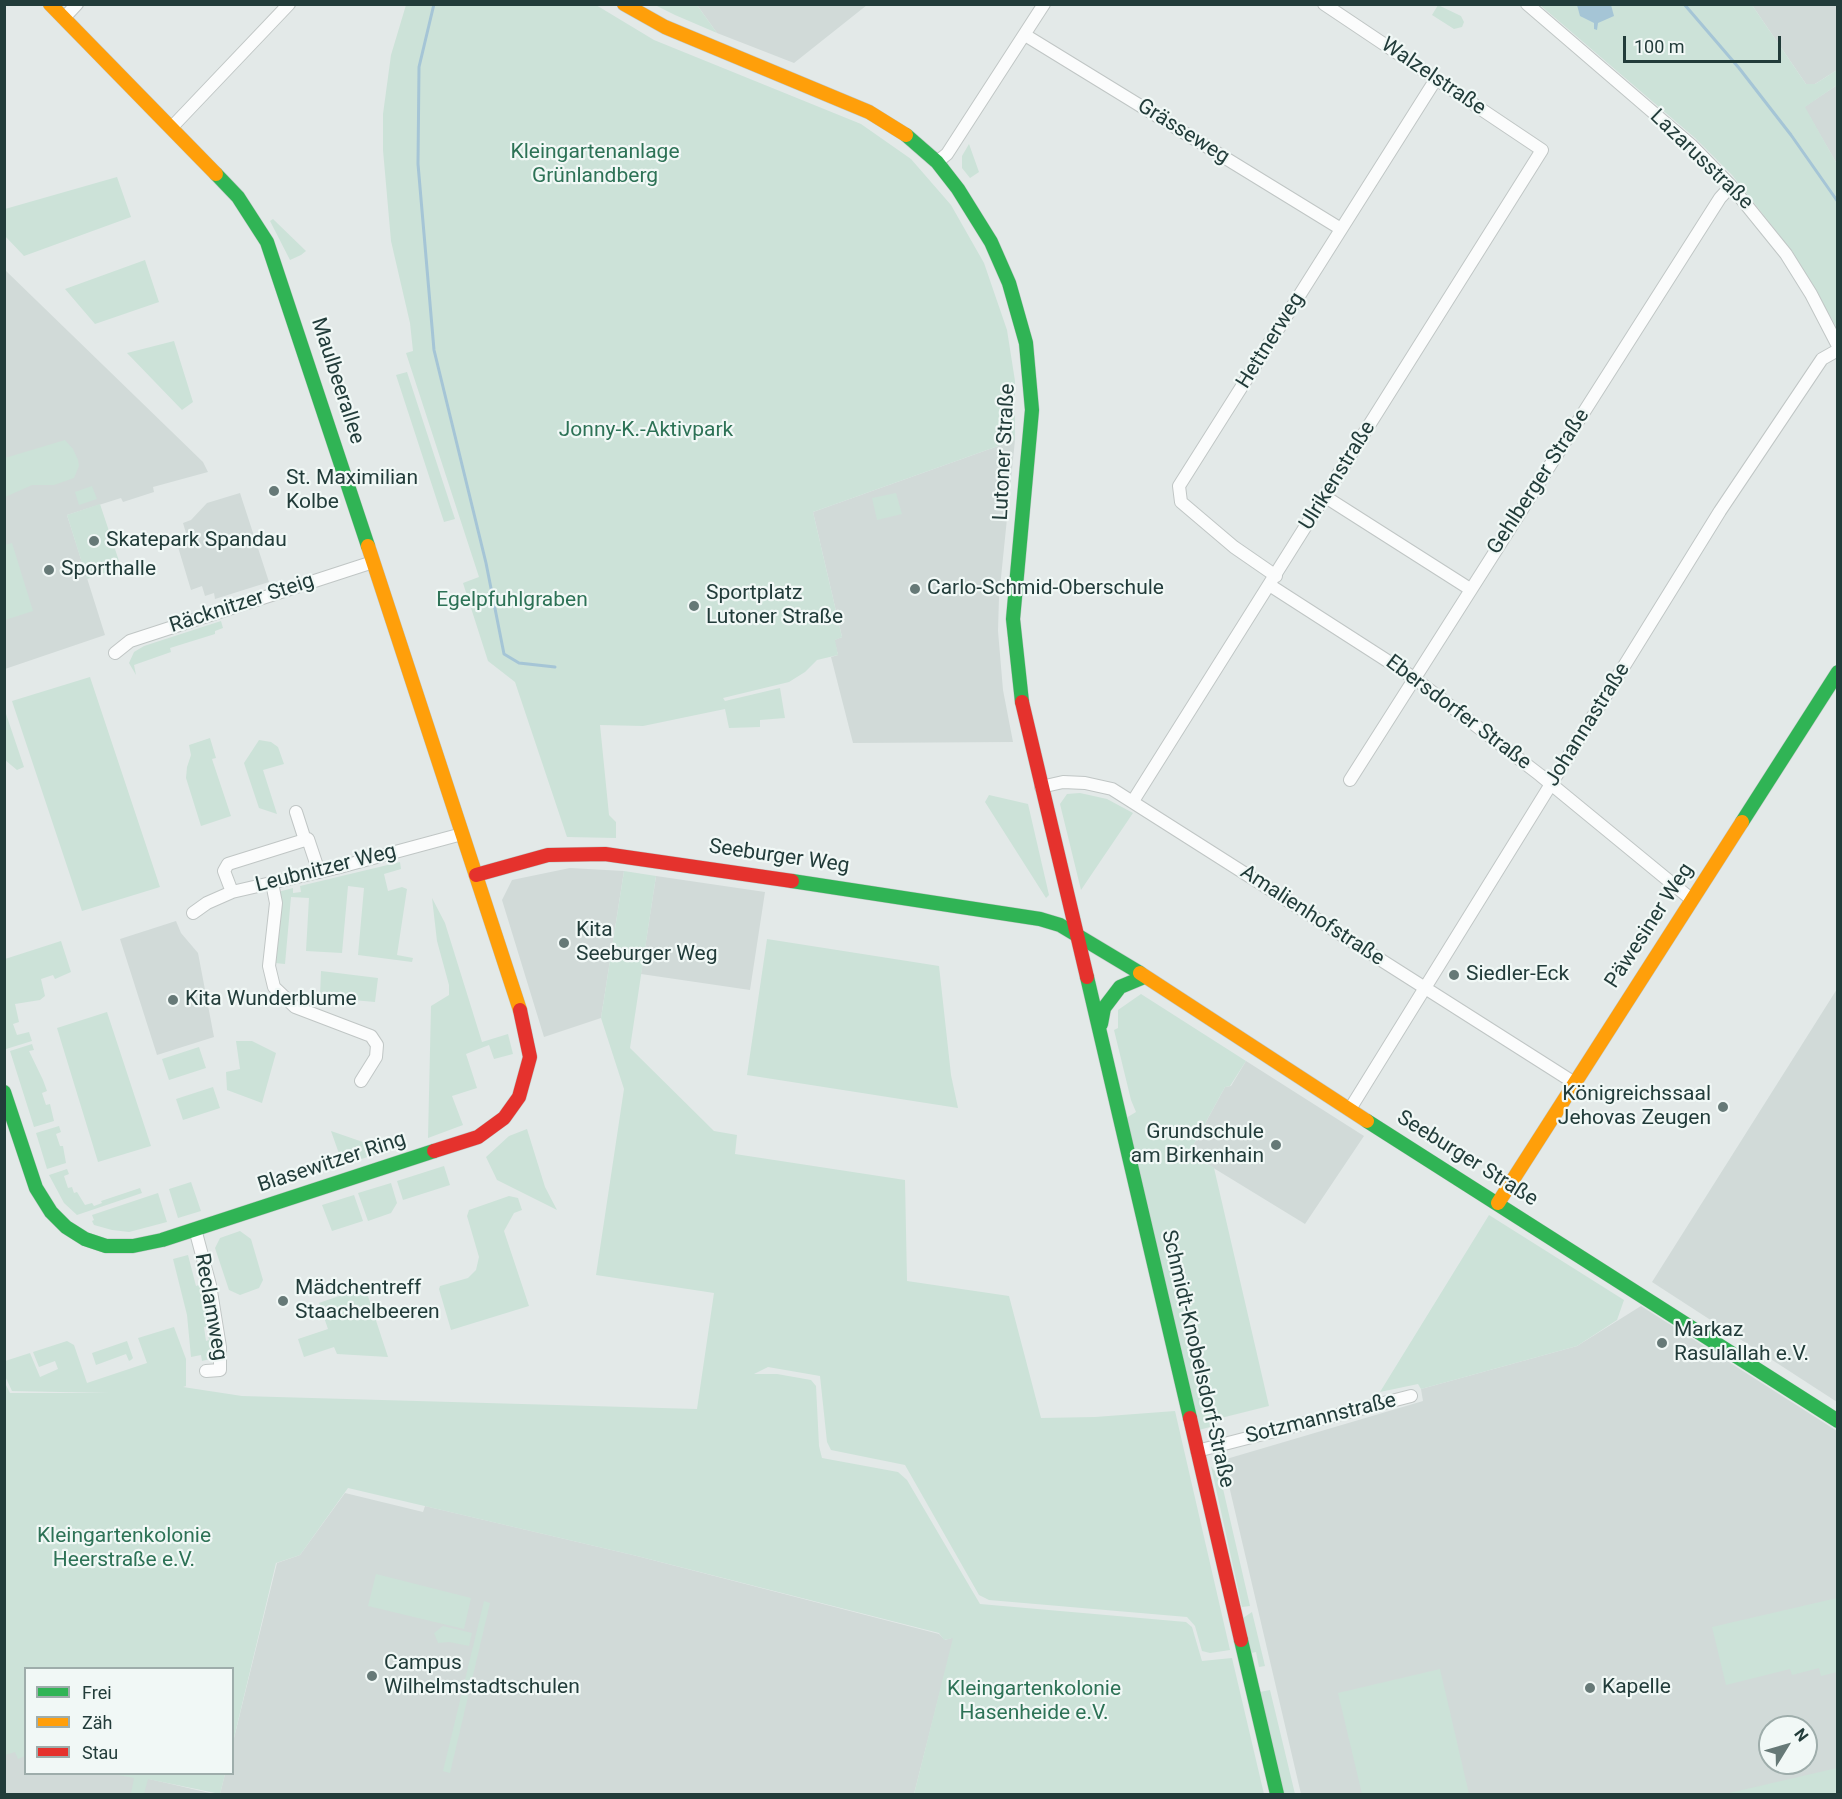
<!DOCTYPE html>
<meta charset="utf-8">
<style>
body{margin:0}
#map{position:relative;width:1842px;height:1799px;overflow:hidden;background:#e3e9e8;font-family:Roboto,sans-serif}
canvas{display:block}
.frame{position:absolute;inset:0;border:6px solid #223c3a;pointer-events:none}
.legend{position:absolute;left:24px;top:1667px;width:210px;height:108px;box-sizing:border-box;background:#f1f8f6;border:2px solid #9eadab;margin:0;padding:8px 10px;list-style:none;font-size:18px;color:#223c3a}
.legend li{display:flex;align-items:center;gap:12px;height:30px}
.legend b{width:30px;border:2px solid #9eadab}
.north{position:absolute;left:1758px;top:1715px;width:60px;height:60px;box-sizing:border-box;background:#f1f8f6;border:2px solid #9eadab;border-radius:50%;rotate:53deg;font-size:16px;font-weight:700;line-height:24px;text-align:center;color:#223c3a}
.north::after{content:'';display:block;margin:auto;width:21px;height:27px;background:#667977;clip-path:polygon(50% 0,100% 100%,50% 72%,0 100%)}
.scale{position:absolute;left:1623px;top:36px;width:158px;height:27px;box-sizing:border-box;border:3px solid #223c3a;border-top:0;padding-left:8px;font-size:18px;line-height:21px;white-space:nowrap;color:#223c3a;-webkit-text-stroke:4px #f1f8f6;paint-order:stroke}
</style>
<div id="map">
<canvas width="1842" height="1799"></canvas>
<div class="frame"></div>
<ul class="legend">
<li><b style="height:8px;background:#30b455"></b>Frei</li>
<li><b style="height:8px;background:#ff9f0a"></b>Zäh</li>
<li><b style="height:8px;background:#e5322d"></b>Stau</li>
</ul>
<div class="north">N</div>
<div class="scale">100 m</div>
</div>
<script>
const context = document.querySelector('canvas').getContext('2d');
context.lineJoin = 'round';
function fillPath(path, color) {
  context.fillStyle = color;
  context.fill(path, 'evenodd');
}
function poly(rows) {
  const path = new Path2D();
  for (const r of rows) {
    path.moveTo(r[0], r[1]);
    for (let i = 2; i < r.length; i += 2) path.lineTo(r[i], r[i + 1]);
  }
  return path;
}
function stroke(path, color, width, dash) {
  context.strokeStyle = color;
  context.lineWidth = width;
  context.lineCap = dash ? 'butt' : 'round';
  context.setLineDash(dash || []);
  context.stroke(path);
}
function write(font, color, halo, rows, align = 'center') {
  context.font = font + ' Roboto,sans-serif';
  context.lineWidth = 4.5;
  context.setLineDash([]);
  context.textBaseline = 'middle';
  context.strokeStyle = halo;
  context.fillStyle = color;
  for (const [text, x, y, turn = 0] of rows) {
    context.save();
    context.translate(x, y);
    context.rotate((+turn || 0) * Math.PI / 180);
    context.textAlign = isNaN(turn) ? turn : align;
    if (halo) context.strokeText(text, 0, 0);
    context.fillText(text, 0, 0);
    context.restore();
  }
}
const built = poly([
 [697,5,867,5,794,63,717,33],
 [1752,5,1837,5,1837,70,1815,84,1806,84],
 [1837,85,1837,164,1804,107],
 [4,269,203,462,208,472,153,487,154,492,123,502,121,498,67,515,105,635,5,669],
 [1015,440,999,597,998,631,1003,690,1013,742,853,743,831,657,838,655,834,640,842,637,813,512],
 [240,493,269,582,215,599,214,593,205,596,202,586,191,590,178,547,189,543,183,523,191,520,207,503],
 [570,868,624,871,601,1018,544,1037,502,900,512,880],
 [656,876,765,892,750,990,641,974],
 [176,921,181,933,198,953,214,1037,157,1055,120,939],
 [1837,989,1837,1402,1652,1282],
 [1246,1061,1364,1136,1305,1224,1189,1153,1225,1087,1231,1086],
 [1641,1306,1837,1431,1837,1794,1301,1794,1223,1460,1423,1401,1421,1389,1577,1346],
 [1770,1727,1806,1727,1806,1763,1770,1763],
 [345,1493,423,1512,425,1506,637,1556,939,1634,945,1640,954,1637,914,1794,220,1794,225,1774,232,1774,233,1742,277,1563,300,1555],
 [4,1742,25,1748,26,1774,128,1774,214,1794,5,1794]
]);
const green = poly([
 [406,5,596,5,654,40,861,124,911,159,951,205,984,263,1007,330,1015,381,1015,440,813,512,842,637,835,640,838,655,817,660,805,672,789,682,723,698,725,701,780,688,785,718,760,720,760,727,729,728,725,709,643,726,600,725,609,815,616,822,616,838,567,837,515,682,488,661,463,583,479,577,406,353,413,351,410,323,391,241,383,150,383,114,391,55],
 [655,5,697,5,717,33,675,15],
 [1438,5,1461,16,1464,22,1462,27,1454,29,1432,15],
 [1540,5,1752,5,1806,84,1815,84,1837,70,1837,85,1805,107,1837,164,1837,328,1792,251,1732,175,1695,138],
 [969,144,979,172,970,178,962,168,962,156],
 [117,177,131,217,24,256,5,236,5,209],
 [273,219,306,251,301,255,290,260,270,221],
 [145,260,159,302,95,324,65,289],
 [174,341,193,402,182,410,127,353],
 [407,372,455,519,444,522,396,375],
 [65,440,73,449,78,460,79,466,74,478,54,485,32,485,5,497,5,458],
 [92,486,97,499,79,505,75,492],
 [896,493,902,514,877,520,872,498],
 [100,504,121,567,87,579,67,515],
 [12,543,33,611,5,620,5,545],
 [221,621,223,628,215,631,215,634,170,648,171,652,134,665,136,675,129,663,134,652,144,646],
 [90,677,160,887,82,911,12,701],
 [4,708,24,767,17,770,5,760],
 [210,738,216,758,212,759,231,816,201,826,186,778,187,767,191,755,189,745],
 [259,740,271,742,278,747,284,764,263,770,277,814,259,808,244,763],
 [1080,793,1107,799,1133,813,1081,890,1060,804,1067,794],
 [989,795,1028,804,1049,895,1046,898,985,802],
 [400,862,401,869,384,874,388,891,402,887,407,889,397,955,413,958,412,962,358,955,364,888,348,886,342,953,306,951,309,898,291,897,285,964,275,963,278,892,293,888,293,893,301,892,300,886],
 [624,871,656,876,630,1048,714,1131,737,1135,735,1154,905,1180,907,1281,1009,1296,1041,1418,1095,1417,1175,1411,1230,1650,1210,1653,1202,1651,1195,1626,1187,1617,989,1600,979,1595,905,1465,831,1450,827,1442,820,1376,768,1367,754,1374,777,1374,811,1380,816,1386,819,1446,822,1458,898,1472,907,1480,980,1604,1186,1622,1192,1627,1202,1661,1232,1658,1264,1794,914,1794,953,1638,944,1640,939,1633,637,1556,348,1488,300,1555,276,1563,233,1742,232,1668,26,1668,25,1756,18,1759,15,1752,5,1755,5,1383,10,1393,109,1393,12,1391,5,1376,5,1361,30,1353,40,1377,58,1369,55,1361,39,1367,33,1352,67,1341,74,1345,87,1383,147,1363,138,1338,174,1327,186,1359,186,1386,183,1387,242,1396,697,1409,714,1293,596,1275,624,1089,601,1018],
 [432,898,445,923,482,1042,508,1034,513,1054,494,1059,489,1045,466,1054,477,1088,452,1096,463,1125,428,1138,431,1006,449,995,449,985,437,941],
 [767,939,939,966,951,1075,958,1108,747,1075],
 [61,941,71,972,55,979,53,975,41,979,45,996,40,1000,15,1004,19,1022,13,1024,17,1035,29,1032,32,1041,6,1049,5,959],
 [321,971,378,978,375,1002,320,997],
 [1141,994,1246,1061,1230,1086,1225,1087,1189,1153,1214,1168,1269,1406,1209,1421,1210,1427,1199,1430,1126,1118,1136,1112,1131,1100,1114,1030,1118,1028,1118,1010],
 [107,1012,151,1146,98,1162,57,1028],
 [236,1041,252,1041,276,1053,262,1103,227,1090,226,1072,240,1069],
 [32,1044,34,1050,29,1051,43,1080,47,1091,42,1093,46,1105,50,1104,54,1121,34,1127,10,1051],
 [199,1047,206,1068,169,1080,162,1059],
 [213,1087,220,1108,183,1120,176,1099],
 [59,1126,61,1132,56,1134,60,1146,63,1146,66,1163,47,1169,36,1133],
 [527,1129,545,1187,557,1210,497,1180,486,1157,509,1136],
 [331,1131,386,1150,386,1151,343,1165],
 [444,1166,450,1185,403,1200,397,1181],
 [67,1169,69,1174,64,1176,68,1188,72,1187,74,1193,77,1192,85,1205,92,1203,94,1206,102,1203,101,1201,140,1188,142,1193,77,1215,64,1203,49,1175],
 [191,1182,201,1211,178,1218,169,1189],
 [391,1183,397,1203,391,1213,368,1221,358,1193],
 [158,1193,167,1222,129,1232,112,1230,94,1225,92,1221,94,1220,92,1215],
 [354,1195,363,1221,332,1231,322,1205],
 [509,1196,518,1198,522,1210,514,1213,504,1231,529,1306,451,1330,439,1289,440,1286,468,1278,476,1270,479,1257,467,1216,469,1210],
 [1489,1215,1624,1300,1617,1320,1577,1346,1421,1389,1418,1384,1380,1392],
 [240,1231,251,1239,263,1280,259,1288,240,1295,229,1290,215,1248,220,1238],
 [188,1255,196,1286,202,1284,209,1326,204,1327,206,1341,209,1340,208,1335,211,1334,213,1354,210,1359,202,1361,201,1355,191,1357,187,1315,173,1259],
 [365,1287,388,1357,337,1354,334,1347,304,1357,298,1339,328,1329,319,1303],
 [127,1341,133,1358,131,1360,129,1361,126,1354,96,1365,92,1353],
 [1211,1466,1221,1480,1250,1606,1242,1607],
 [376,1574,471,1598,464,1629,368,1606],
 [1837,1598,1837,1672,1821,1676,1819,1668,1792,1675,1790,1669,1726,1685,1712,1627],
 [484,1601,490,1603,450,1773,443,1771],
 [1252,1612,1265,1666,1259,1667,1256,1652,1251,1653,1243,1618],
 [443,1626,472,1633,469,1646,449,1642,438,1643,434,1633],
 [1440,1669,1469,1794,1362,1794,1338,1693],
 [1270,1690,1295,1794,1284,1794,1260,1692],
 [1837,1768,1837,1794,1725,1794],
 [113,1774,225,1774,220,1794,148,1779,144,1794,131,1794,134,1778]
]);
const water = poly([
 [1577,5,1611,5,1614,16,1598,23,1597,30,1594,29,1594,23,1580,16]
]);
const stream = poly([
 [434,4,419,67,418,164,434,350,486,563,504,654,519,663,555,667],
 [1684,4,1739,68,1791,135,1838,202]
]);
const street = poly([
 [1527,4,1691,145,1731,186,1786,254,1811,294,1838,346],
 [64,18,77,4],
 [1025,35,1341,229],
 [172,127,289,4],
 [937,162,947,154,1044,4],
 [1324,496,1470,589],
 [1276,576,1234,547,1181,502,1179,486,1436,79],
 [1271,586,1414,678,1540,775,1691,899],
 [115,653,130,641,373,562],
 [1350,780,1720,198,1731,186],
 [1041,787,1063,782,1085,783,1112,789,1573,1082],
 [1133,801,1542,150,1324,4],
 [296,812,305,840],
 [272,883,276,903,269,966,274,987,295,1007,371,1036,377,1045,376,1057,361,1081],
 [232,892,224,871,228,864,308,839,319,872],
 [193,913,207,903,232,892,336,868,462,834],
 [1350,1109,1720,511,1822,359,1838,350],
 [195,1229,210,1285,220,1347,220,1370,206,1371],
 [1197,1451,1411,1396]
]);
const fast = poly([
 [906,135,937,162,958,189,991,242,1009,283,1026,343,1032,410,1013,619,1022,702],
 [216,174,238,197,267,242,368,546],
 [1742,822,1838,672],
 [792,881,1040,919,1060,925,1140,973],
 [1087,977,1190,1418],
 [1101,1024,1104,1008,1120,987,1144,977],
 [4,1092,36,1188,51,1212,66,1227,85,1239,106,1246,133,1246,162,1240,434,1151],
 [1367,1121,1838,1421],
 [1241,1640,1277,1794]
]);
const slow = poly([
 [50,4,216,174],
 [624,4,665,27,869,112,906,135],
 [368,546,520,1010],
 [1140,973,1367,1121],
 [1498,1203,1742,822]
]);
const jam = poly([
 [1022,702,1087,977],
 [476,875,548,855,605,854,792,881],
 [434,1151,478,1137,504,1118,519,1097,530,1057,520,1010],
 [1190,1418,1241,1640]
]);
const markers = [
 [274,491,6,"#667977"],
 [94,541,6,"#667977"],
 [49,570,6,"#667977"],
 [915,589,6,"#667977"],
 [694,606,6,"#667977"],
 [564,943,6,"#667977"],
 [1454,975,6,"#667977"],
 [173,1000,6,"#667977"],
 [1723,1107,6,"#667977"],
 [1276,1145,6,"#667977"],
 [283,1301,6,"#667977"],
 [1662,1343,6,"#667977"],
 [372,1676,6,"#667977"],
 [1590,1688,6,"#667977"]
];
const streetNames = [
 ["Walzelstraße",1433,77,34],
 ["Grässeweg",1183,132,32],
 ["Lazarusstraße",1701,160,44],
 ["Hettnerweg",1271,341,-58],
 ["Maulbeerallee",337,381,72],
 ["Lutoner Straße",1005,452,-87],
 ["Ulrikenstraße",1338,476,-58],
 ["Gehlberger Straße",1539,482,-57],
 ["Räcknitzer Steig",242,604,-18],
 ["Ebersdorfer Straße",1458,713,37],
 ["Johannastraße",1588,725,-58],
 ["Seeburger Weg",779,857,8],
 ["Leubnitzer Weg",326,869,-14],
 ["Amalienhofstraße",1312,916,33],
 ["Päwesiner Weg",1650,926,-57],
 ["Seeburger Straße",1467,1159,32],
 ["Blasewitzer Ring",332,1163,-18],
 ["Reclamweg",210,1307,80],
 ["Schmidt-Knobelsdorf-Straße",1197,1359,77],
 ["Sotzmannstraße",1321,1419,-14]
];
const parkNames = [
 ["Kleingartenanlage",595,153],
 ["Grünlandberg",595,177],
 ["Jonny-K.-Aktivpark",646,431],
 ["Egelpfuhlgraben",512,601],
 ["Kleingartenkolonie",124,1537],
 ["Heerstraße e.V.",124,1561],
 ["Kleingartenkolonie",1034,1690],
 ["Hasenheide e.V.",1034,1714]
];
const poiNames = [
 ["St. Maximilian",286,479],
 ["Kolbe",286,503],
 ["Skatepark Spandau",106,541],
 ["Sporthalle",61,570],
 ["Carlo-Schmid-Oberschule",927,589],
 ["Sportplatz",706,594],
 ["Lutoner Straße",706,618],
 ["Kita",576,931],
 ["Seeburger Weg",576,955],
 ["Siedler-Eck",1466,975],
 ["Kita Wunderblume",185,1000],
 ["Königreichssaal",1711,1095,"right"],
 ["Jehovas Zeugen",1711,1119,"right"],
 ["Grundschule",1264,1133,"right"],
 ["am Birkenhain",1264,1157,"right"],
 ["Mädchentreff",295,1289],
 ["Staachelbeeren",295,1313],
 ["Markaz",1674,1331],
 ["Rasulallah e.V.",1674,1355],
 ["Campus",384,1664],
 ["Wilhelmstadtschulen",384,1688],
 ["Kapelle",1602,1688]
];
fillPath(built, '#d1dad8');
fillPath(green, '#cce2d8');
fillPath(water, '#a5c5d6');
stroke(stream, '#a5c5d6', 3);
stroke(street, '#c0c6c5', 14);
stroke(fast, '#bfc7c5', 15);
stroke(slow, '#bfc7c5', 15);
stroke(jam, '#bfc7c5', 15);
stroke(street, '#fbfcfc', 12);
stroke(fast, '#30b455', 14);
stroke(slow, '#ff9f0a', 14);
stroke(jam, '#e5322d', 14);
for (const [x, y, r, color] of markers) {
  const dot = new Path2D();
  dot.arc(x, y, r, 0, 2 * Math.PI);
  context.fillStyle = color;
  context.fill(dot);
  stroke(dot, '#f1f8f6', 2);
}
write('21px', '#223c3a', '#f1f8f6', streetNames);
write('21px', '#2d7256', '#f1f8f6', parkNames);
write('21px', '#223c3a', '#f1f8f6', poiNames, 'left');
</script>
